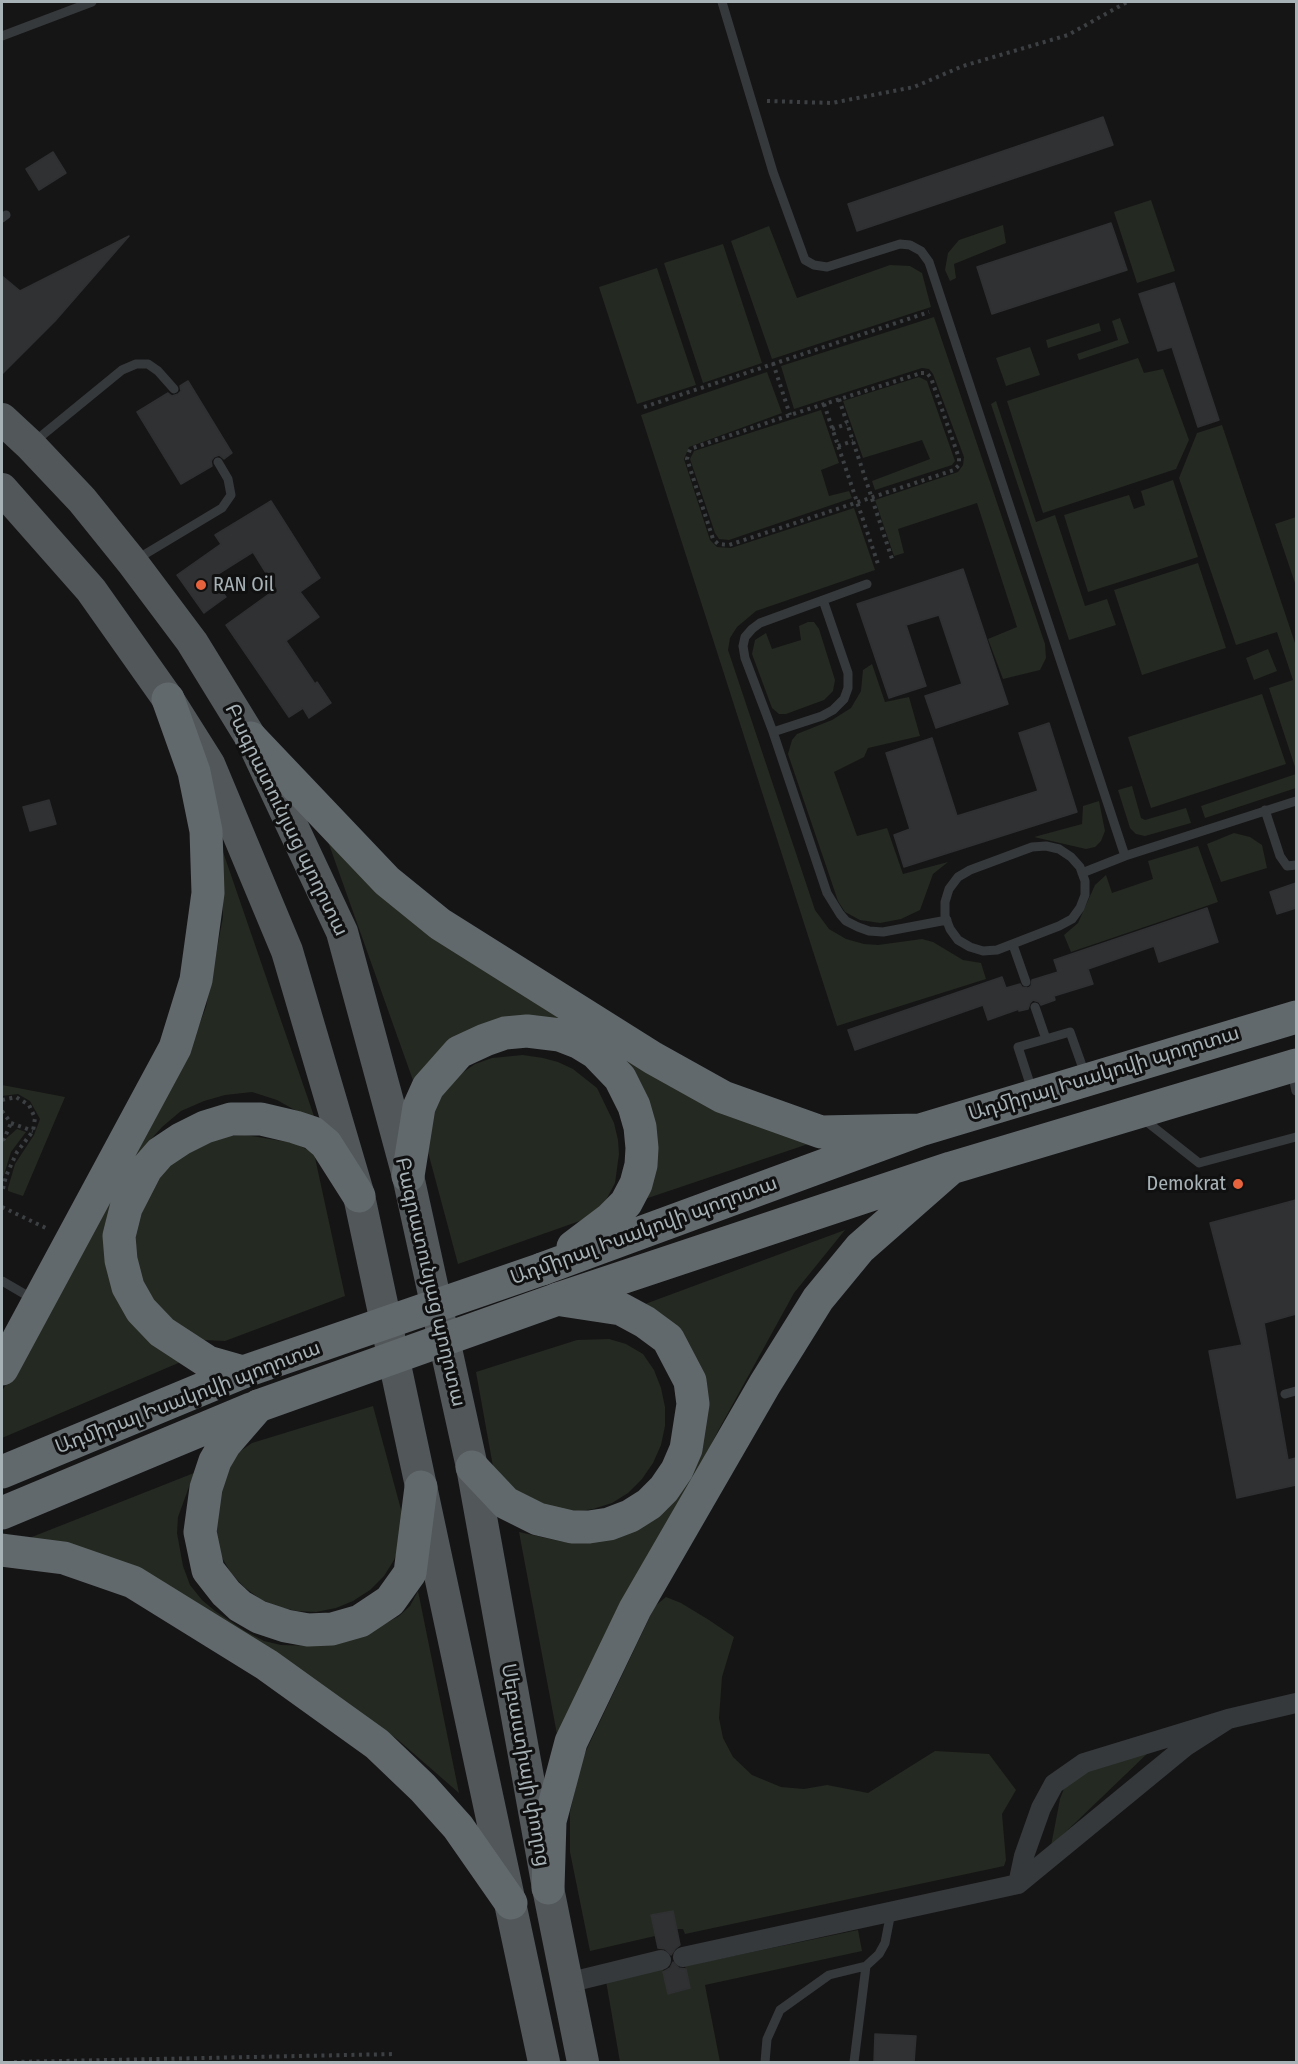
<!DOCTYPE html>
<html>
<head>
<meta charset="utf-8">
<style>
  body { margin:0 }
  #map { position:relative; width:1298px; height:2064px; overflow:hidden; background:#151516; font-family:"Fira Sans Condensed",sans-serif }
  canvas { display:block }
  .frame { position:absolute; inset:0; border:3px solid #a7b2b6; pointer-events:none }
</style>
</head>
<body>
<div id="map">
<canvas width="1298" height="2064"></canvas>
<div class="frame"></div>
</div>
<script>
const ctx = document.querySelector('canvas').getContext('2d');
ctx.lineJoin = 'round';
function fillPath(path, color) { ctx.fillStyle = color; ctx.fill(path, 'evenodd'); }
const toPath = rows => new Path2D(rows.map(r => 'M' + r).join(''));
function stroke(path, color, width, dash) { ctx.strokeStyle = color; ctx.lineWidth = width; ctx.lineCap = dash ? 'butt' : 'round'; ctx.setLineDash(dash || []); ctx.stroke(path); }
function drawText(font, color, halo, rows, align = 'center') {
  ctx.font = font + ' "Fira Sans Condensed","Noto Sans Armenian",sans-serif'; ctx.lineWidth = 6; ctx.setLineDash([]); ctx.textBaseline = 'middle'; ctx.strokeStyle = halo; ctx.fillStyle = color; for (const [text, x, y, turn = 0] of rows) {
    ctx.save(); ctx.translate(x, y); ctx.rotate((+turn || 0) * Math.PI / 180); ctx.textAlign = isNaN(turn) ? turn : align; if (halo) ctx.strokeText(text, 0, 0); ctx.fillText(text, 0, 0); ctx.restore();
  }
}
fillPath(toPath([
  [1151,200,1175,271,1137,283,1114,212],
  [1003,225,1006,243,954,264,956,278,950,281,945,270,948,253,959,240],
  [769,226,797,298,890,265,910,266,922,273,931,307,772,359,731,241],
  [723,244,762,363,703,383,664,263],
  [657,268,696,385,637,404,599,287],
  [934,317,1045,644,1046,658,1040,670,1003,679,988,639,1017,627,977,503,898,529,904,553,894,556,875,500,958,472,963,465,964,457,933,374,929,369,922,368,794,409,781,366],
  [1120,318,1129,343,1079,360,1077,354,1118,340,1112,321],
  [1099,323,1101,331,1048,348,1046,340],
  [1030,347,1040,375,1006,386,996,358],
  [1138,358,1144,373,1163,369,1189,440,1176,469,1043,513,1007,401],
  [767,372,782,413,689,447,684,459,710,540,717,547,731,548,854,508,875,570,756,611,737,627,730,638,728,650,815,910,829,929,846,939,864,944,878,945,922,939,933,942,963,960,981,963,986,979,837,1026,641,415],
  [919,377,927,381,955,461,952,465,875,490,872,481,930,459,922,440,863,458,843,401],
  [996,401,1036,522,1055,515,1085,606,1107,599,1116,625,1069,640,991,404],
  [821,410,839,463,821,470,829,496,849,491,852,498,729,540,719,539,715,533,690,459,694,451],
  [1222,425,1296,646,1296,770,1269,688,1293,680,1277,632,1236,645,1179,478,1197,433],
  [1173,480,1198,557,1088,592,1064,515,1129,495,1134,509,1145,505,1141,491],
  [1296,517,1296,582,1295,583,1275,524],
  [1198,563,1226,648,1142,675,1114,590],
  [808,622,814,622,819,629,835,680,833,691,824,700,786,714,779,714,772,708,752,654,755,640,766,633,772,649,801,640,799,626],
  [1268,649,1277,671,1254,680,1246,658],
  [872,664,885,702,909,697,920,736,868,748,864,757,834,772,857,836,887,828,903,874,948,862,933,874,920,910,901,919,880,923,860,920,845,912,838,901,788,754,792,740,797,734,832,720,851,708,861,691,863,670],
  [1262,694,1286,764,1151,808,1128,737],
  [1296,774,1296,788,1205,818,1201,806],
  [1132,786,1141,818,1145,820,1186,808,1191,823,1145,836,1136,834,1130,828,1118,790],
  [1099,801,1105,831,1101,841,1095,847,1086,849,1034,837,1082,824,1083,806],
  [320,819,376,885,826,1138,642,1200,651,1120,545,1021,415,1086],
  [1234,833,1250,837,1262,845,1267,868,1221,882,1207,844],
  [221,846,316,1122,277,1100,252,1092,225,1095,204,1101,181,1111,162,1127,145,1146,107,1232,183,1361,2,1438,2,1391,33,1338,195,1036,206,1007,223,917],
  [1198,846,1218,902,1071,952,1064,935,1078,923,1095,885,1106,875,1112,893,1153,879,1148,861],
  [523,1055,543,1058,558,1062,573,1069,597,1088,614,1123,618,1140,619,1154,615,1183,606,1200,591,1217,458,1264,424,1137,424,1114,449,1082,475,1064,492,1058],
  [2,1085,65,1097,23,1196,8,1191,8,1188,15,1164,34,1135,40,1119,30,1101,18,1094,2,1096],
  [17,1129,26,1132,11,1152,2,1181,2,1142],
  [246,1135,294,1143,314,1153,345,1296,225,1341,203,1340,184,1331,153,1301,143,1282,136,1262,134,1240,136,1219,154,1180,185,1150,225,1136],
  [845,1230,794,1293,718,1431,559,1745,519,1532,564,1542,593,1543,702,1438,637,1307],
  [609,1339,626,1344,643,1354,654,1370,661,1388,665,1407,665,1426,661,1445,653,1463,642,1479,628,1493,612,1503,593,1509,574,1512,535,1506,494,1472,476,1372,577,1340],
  [373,1406,403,1517,401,1542,394,1560,384,1576,370,1590,353,1601,336,1608,316,1612,297,1611,278,1607,260,1599,244,1587,231,1573,221,1556,214,1538,213,1499,236,1454,252,1443],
  [194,1473,178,1517,177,1533,183,1566,190,1585,202,1600,215,1611,245,1631,264,1641,281,1645,320,1646,388,1622,399,1616,410,1606,418,1591,459,1793,397,1739,337,1696,237,1631,4,1548],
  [666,1597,681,1603,709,1620,734,1637,722,1677,719,1718,723,1738,733,1757,752,1775,781,1787,804,1789,827,1785,868,1793,935,1751,989,1754,1016,1790,1002,1814,1006,1860,1004,1866,685,1934,683,1929,677,1929,672,1911,651,1915,655,1936,590,1951,570,1852,570,1812,582,1759,655,1606],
  [1150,1751,1051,1846,1060,1799,1065,1786,1089,1769],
  [858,1930,862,1951,705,1985,720,2062,620,2062,606,1981,663,1969,669,1994,690,1988,685,1966]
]), '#242921');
const building = toPath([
  [1103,117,1113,145,857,231,848,204,1103,117],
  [53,152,66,173,39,190,26,169,53,152],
  [1111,223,1127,270,992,314,977,267,1111,223],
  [129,236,55,321,2,374,2,276,20,291,129,236],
  [1174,283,1219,420,1198,427,1172,347,1158,351,1139,294,1174,283],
  [188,381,232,453,224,459,219,455,214,457,211,461,212,466,181,484,137,412,168,393,172,396,178,394,181,391,180,386,188,381],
  [271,501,320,578,300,592,319,617,286,641,315,684,317,682,331,703,309,718,303,708,289,717,226,625,276,589,253,552,218,574,219,576,213,580,226,597,204,613,177,575,221,544,215,535,271,501],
  [963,569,1008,704,936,728,925,696,962,684,939,615,906,625,926,686,889,698,857,604,963,569],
  [1049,723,1077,812,904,867,894,835,910,829,886,753,932,738,957,816,1038,791,1019,733,1049,723],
  [49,800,56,824,30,831,23,807,49,800],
  [1296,883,1296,908,1277,914,1270,892,1296,883],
  [1207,908,1218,942,1159,962,1154,946,1088,969,1093,984,1054,996,1055,1000,1041,1005,1039,1002,1033,1000,1030,1003,1028,1009,1019,1011,1019,1009,988,1020,983,1005,855,1050,848,1030,1002,977,1006,988,1020,984,1022,987,1028,988,1031,986,1032,980,1058,972,1054,960,1207,908],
  [1296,1200,1296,1314,1264,1323,1288,1460,1296,1458,1296,1485,1237,1498,1209,1351,1242,1345,1210,1223,1296,1200],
  [673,1911,680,1945,675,1949,671,1955,665,1949,658,1948,651,1915,673,1911],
  [673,1962,679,1968,686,1969,690,1988,668,1994,663,1972,670,1968,673,1962],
  [875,2034,916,2036,914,2062,874,2062,875,2034]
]);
fillPath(building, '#303132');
stroke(building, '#2f3032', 1.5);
stroke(toPath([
  [767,101,832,103,914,87,963,66,1068,35,1127,2],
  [773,363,790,415],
  [921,373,927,373,931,378,959,458,959,465,954,470,729,545,718,544,713,539,687,459,690,449,790,415,921,373],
  [839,399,893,562],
  [824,404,879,567],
  [644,407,929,312],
  [832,429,847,424],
  [838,446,853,441],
  [2,1100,16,1097,29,1105,35,1118,33,1131,17,1152,6,1176,2,1193],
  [2,1111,11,1123,33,1131],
  [2,1140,4,1139,11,1123],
  [2,1207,48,1229],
  [14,2062,395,2054]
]), '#3c4042', 4, [3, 4.5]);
stroke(toPath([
  [722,2,773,172,805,260,814,265,827,267,900,244,910,245,921,251,929,262,1125,856],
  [2,36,92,2],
  [2,218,6,215],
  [34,442,122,370,136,364,148,364,158,371,174,389],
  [137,559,222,508,231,495,228,479,218,462],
  [867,584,760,623,752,629,745,637,743,646,745,658,773,732,827,893,840,914,846,921,858,927,869,931,883,932,947,920],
  [773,732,822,716,833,710,844,699,848,688,848,673,823,600],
  [1265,810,1280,856,1287,866,1296,865],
  [1046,846,1059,849,1071,857,1080,867,1085,881,1085,895,1080,908,1072,919,1059,926,997,950,983,951,970,947,958,940,950,929,945,916,945,902,949,889,958,877,970,870,1032,847,1046,846],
  [1082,873,1125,856,1296,801],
  [1013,945,1026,982],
  [1035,1007,1046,1039],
  [1292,1072,1296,1091],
  [1032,1090,1018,1047,1046,1039,1070,1032,1085,1074],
  [1142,1118,1199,1163,1296,1137],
  [2,1281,33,1299],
  [1285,1394,1296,1391],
  [765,2062,767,2039,780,2010,829,1975,866,1966,879,1954,885,1943,891,1912],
  [854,2062,866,1966]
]), '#36393b', 9);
stroke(toPath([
  [1018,1884,1024,1856,1041,1808,1054,1784,1084,1763,1228,1719,1296,1703],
  [683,1957,1018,1884,1186,1746,1228,1719],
  [567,1983,661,1960]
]), '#36393b', 20);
stroke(toPath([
  [2,419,30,445,82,500,132,562,192,642,251,738,342,932,408,1176,472,1467,548,1888,583,2062],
  [2,489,91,590,168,699,209,764,287,951,359,1196,544,2062]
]), '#52575a', 32);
stroke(toPath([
  [251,738,387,881,440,924,653,1058,723,1097,821,1132,920,1130],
  [408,1176,419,1107,428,1087,459,1052,485,1040,505,1033,527,1031,560,1035,578,1042,596,1053,620,1078,634,1106,640,1127,642,1148,641,1165,636,1184,626,1203,610,1219,573,1247],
  [542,1269,920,1130,1296,1017],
  [558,1299,951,1168,1296,1065],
  [2,1369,175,1048,196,980,208,893,206,831,194,772,168,699],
  [243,1372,208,1362,162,1332,141,1310,128,1287,121,1260,119,1236,126,1208,146,1169,160,1153,181,1139,205,1127,231,1119,261,1119,295,1127,313,1133,326,1144,359,1196],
  [258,1406,225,1444,215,1461,206,1488,200,1532,208,1570,226,1593,240,1606,259,1617,286,1626,308,1630,332,1629,360,1621,390,1601,410,1573,421,1487],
  [472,1467,506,1503,538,1519,572,1527,589,1527,609,1524,630,1516,649,1504,664,1489,677,1470,686,1449,693,1404,690,1381,668,1339,645,1322,621,1309,562,1300],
  [2,1472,243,1372],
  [2,1513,251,1409],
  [2,1550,64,1558,133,1582,267,1665,377,1744,423,1788,458,1827,511,1903],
  [548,1888,550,1821,571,1742,635,1609,765,1384,818,1299,860,1248,951,1168]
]), '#62696c', 33);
stroke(toPath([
  [243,1372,542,1269],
  [258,1406,558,1299]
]), '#62696c', 33);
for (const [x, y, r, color] of [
  [201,585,6,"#e6633d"],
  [1238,1184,6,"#e6633d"]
]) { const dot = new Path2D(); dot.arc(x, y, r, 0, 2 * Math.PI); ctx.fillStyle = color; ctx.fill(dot); stroke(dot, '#101011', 2); }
drawText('20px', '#a7b2b6', '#101011', [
  ["RAN Oil",213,585],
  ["Demokrat",1226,1184,"right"]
], 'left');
drawText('20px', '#a7b2b6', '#101011', [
  ["Բագրատունյաց պողոտա",286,820,64],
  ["Ադմիրալ Իսակովի պողոտա",1104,1074,-17],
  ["Ադմիրալ Իսակովի պողոտա",644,1231,-20],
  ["Բագրատունյաց պողոտա",430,1282,77],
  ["Ադմիրալ Իսակովի պողոտա",188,1398,-21],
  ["Սեբաստիայի փողոց",525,1765,80]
]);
</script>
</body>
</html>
